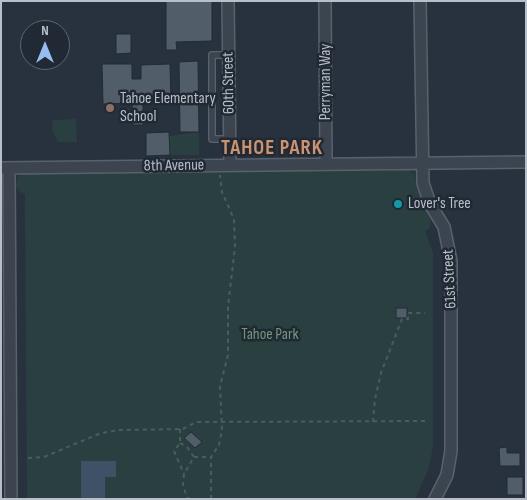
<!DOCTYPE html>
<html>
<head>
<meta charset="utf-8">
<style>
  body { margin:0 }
  #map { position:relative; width:527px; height:500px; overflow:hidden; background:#27323e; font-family:"Sofia Sans Condensed",sans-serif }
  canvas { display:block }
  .frame { position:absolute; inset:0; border:2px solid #b8bfc9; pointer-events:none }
  .north { position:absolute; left:20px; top:20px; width:50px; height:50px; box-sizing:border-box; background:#202934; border:1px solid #5d6570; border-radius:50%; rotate:0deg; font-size:14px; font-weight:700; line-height:20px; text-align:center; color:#b8bfc9 }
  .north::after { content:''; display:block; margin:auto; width:18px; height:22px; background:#95bdf1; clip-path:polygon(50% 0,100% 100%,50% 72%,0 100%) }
</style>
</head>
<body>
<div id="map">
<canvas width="527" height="500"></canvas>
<div class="frame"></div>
<div class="north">N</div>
</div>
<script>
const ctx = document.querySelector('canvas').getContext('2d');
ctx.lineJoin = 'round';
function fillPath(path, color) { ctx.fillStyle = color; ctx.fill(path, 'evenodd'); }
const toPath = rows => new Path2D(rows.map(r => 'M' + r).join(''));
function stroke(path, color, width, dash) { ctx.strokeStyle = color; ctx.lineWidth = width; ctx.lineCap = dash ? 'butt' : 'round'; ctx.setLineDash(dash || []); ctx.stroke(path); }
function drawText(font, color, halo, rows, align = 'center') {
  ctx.font = font + ' "Sofia Sans Condensed",sans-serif'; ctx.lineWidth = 5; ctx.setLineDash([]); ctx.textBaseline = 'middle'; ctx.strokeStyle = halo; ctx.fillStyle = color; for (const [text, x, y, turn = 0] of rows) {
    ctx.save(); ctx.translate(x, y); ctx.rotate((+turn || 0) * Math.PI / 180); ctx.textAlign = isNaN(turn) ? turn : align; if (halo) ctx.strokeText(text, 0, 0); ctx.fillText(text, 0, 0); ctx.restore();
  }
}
fillPath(toPath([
  [76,119,77,142,58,142,52,129,53,120],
  [199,132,199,155,170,155,169,136],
  [407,170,414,174,421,198,431,221,429,229,425,231,433,253,433,446,429,468,415,499,27,499,25,194,20,192,16,186,18,177,24,174]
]), '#2a4040');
fillPath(toPath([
  [81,461,116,461,116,477,105,477,105,499,81,499]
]), '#3e5166');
const building = toPath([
  [166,1,212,1,212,41,176,42,177,50,166,50,166,1],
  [116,34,131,34,131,53,116,54,116,34],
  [198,61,199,132,180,132,179,62,198,61],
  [102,64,132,64,132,79,141,79,141,65,170,64,171,102,143,103,143,125,133,125,132,103,103,104,102,64],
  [169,132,170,155,146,156,146,133,169,132],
  [396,308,407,308,407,318,396,318,396,308],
  [191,432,202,442,195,448,184,438,191,432],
  [507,447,507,453,520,453,520,466,500,466,499,448,507,447],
  [507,477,523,477,523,495,507,495,507,477]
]);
fillPath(building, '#515d69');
stroke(building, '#222b36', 1);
const lane = toPath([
  [229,55,212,55,212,139,230,139]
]);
const street = toPath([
  [228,1,230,164],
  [325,1,326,163],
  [420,1,423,183,430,204,444,227,451,261,451,451,447,475,435,499],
  [1,168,526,162],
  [9,168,11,499]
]);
stroke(lane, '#59626c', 8);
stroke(street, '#59626c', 14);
stroke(toPath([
  [373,422,375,399,381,373,402,319,408,319,408,313,425,313],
  [180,429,180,443,174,451,184,474],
  [180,443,187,447,194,457,184,474,183,485,187,498,192,499],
  [194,457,211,457],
  [28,458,44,457,101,433,119,430,183,429,196,422,425,421],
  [211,499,211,457,219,445,222,430,220,386,228,355,228,306,235,247,234,219,222,192,220,175]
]), '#495d5e', 2, [4, 4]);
stroke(lane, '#3b444f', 5.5);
stroke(street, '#3b444f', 11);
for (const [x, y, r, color] of [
  [110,108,5,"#8d6e63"],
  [398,204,5,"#0f9aa8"]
]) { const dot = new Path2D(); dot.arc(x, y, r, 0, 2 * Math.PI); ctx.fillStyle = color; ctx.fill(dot); stroke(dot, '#202934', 2); }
drawText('16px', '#b8bfc9', '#202934', [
  ["Perryman Way",326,82,-90],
  ["60th Street",229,83,-91],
  ["8th Avenue",174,166,-1],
  ["61st Street",450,279,-93]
]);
drawText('16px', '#b8bfc9', '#202934', [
  ["Tahoe Elementary",120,99],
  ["School",120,117],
  ["Lover's Tree",408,204]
], 'left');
drawText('16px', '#719878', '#202934', [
  ["Tahoe Park",270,335]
]);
ctx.letterSpacing = '1px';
drawText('bold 21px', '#ce936e', '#202934', [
  ["TAHOE PARK",272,149]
]);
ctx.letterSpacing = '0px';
</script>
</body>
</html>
